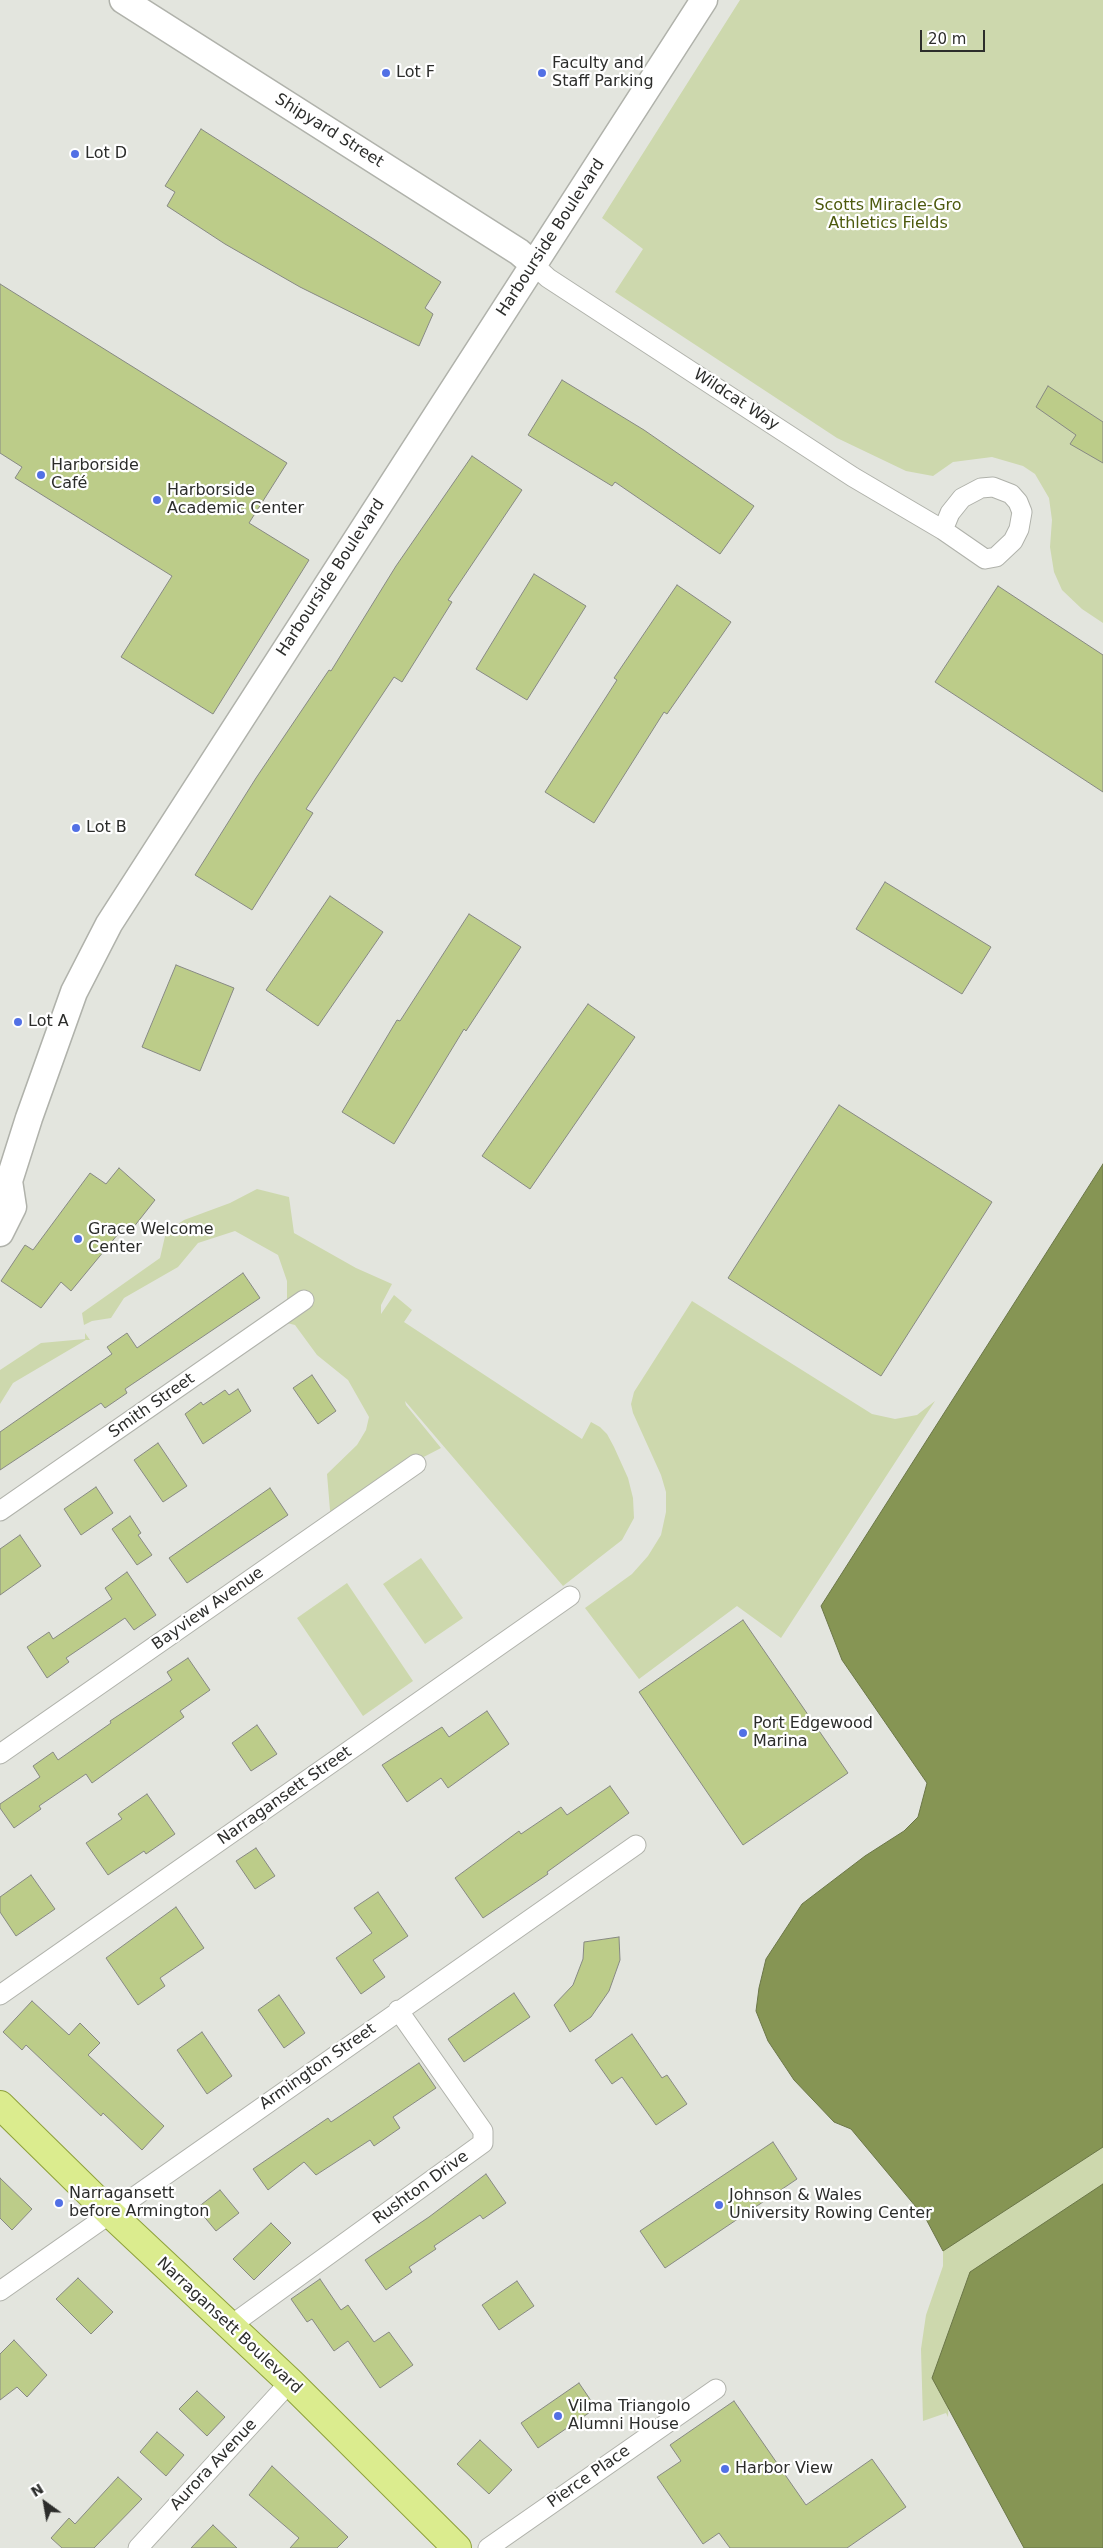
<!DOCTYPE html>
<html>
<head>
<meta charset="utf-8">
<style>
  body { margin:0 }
  #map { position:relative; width:1103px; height:2548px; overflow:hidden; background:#e3e5de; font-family:"DejaVu Sans",sans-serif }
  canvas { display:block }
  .north { position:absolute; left:20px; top:2478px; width:50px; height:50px; -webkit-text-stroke:4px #fff; paint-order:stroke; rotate:328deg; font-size:14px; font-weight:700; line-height:20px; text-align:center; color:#2c2d2b }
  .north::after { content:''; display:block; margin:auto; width:18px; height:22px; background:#2c2d2b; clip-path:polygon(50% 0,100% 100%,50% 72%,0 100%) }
  .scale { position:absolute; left:920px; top:30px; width:65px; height:22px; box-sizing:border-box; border:2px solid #2c2d2b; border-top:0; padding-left:6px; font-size:15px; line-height:18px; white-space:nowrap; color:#2c2d2b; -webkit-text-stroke:4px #fff; paint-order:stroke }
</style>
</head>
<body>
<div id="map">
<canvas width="1103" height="2548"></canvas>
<div class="north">N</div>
<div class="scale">20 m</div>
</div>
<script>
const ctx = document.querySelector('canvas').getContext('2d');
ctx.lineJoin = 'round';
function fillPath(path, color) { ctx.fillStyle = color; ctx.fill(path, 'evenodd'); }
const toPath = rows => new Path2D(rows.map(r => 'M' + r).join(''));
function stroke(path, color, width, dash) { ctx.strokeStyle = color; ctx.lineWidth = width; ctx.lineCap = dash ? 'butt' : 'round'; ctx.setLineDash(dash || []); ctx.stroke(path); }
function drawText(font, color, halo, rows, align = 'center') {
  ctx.font = font + ' "DejaVu Sans",sans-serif'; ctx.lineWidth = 4.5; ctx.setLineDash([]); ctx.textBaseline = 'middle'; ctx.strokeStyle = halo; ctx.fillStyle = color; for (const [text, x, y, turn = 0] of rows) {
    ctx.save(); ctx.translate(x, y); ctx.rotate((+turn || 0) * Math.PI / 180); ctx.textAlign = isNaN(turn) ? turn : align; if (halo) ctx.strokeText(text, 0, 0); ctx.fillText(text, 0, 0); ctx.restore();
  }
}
fillPath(toPath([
  [740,0,1103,0,1103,623,1082,609,1062,590,1054,572,1050,547,1052,520,1049,498,1035,474,1023,466,992,457,953,462,933,476,906,471,837,438,615,292,643,249,602,218],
  [257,1189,289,1197,294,1233,356,1268,392,1284,381,1305,381,1314,394,1295,412,1310,404,1322,582,1439,591,1422,600,1427,607,1434,614,1447,628,1478,633,1498,634,1518,622,1540,563,1586,405,1401,406,1405,441,1448,414,1462,331,1522,327,1474,357,1445,366,1430,369,1417,348,1380,317,1355,295,1325,287,1323,287,1281,278,1255,235,1231,198,1243,178,1267,124,1298,111,1318,92,1321,84,1325,82,1313,160,1258,166,1232,184,1220,230,1203],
  [692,1301,872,1414,895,1419,917,1415,935,1401,781,1638,737,1606,639,1679,585,1608,632,1574,648,1556,661,1535,666,1512,666,1492,661,1475,633,1413,631,1404,634,1392],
  [85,1333,90,1340,86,1340,13,1383,0,1404,0,1370,41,1343,85,1339],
  [421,1558,463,1618,425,1644,383,1584],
  [347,1583,413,1681,363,1716,297,1618],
  [1103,2146,1103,2200,952,2347,948,2417,946,2413,923,2421,921,2349,926,2315,943,2266,943,2246]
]), '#cdd8ad');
const water = toPath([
  [1103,1164,1103,2147,943,2251,926,2219,851,2129,834,2122,794,2080,768,2041,756,2011,759,1988,766,1959,802,1904,865,1856,904,1831,918,1817,927,1783,842,1660,821,1606,1103,1164],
  [1103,2184,1103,2548,1024,2548,932,2378,970,2272,1103,2184]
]);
fillPath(water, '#869554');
stroke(water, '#6b7648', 1);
const building = toPath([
  [201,129,441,282,425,308,433,314,419,346,300,287,225,244,167,206,175,192,165,186,201,129],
  [0,284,287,463,249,523,309,560,213,714,121,657,172,576,15,478,22,467,0,453,0,284],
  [562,380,644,430,754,506,720,554,615,482,612,486,528,435,562,380],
  [1048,386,1103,422,1103,463,1070,444,1076,435,1036,407,1048,386],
  [472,456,522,490,448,600,452,602,402,682,394,677,306,809,313,813,252,910,195,875,256,778,329,670,331,671,396,566,472,456],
  [534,574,586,606,527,700,476,669,534,574],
  [677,585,731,622,667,714,664,712,594,823,545,792,617,680,614,678,677,585],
  [998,586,1103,655,1103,792,935,682,998,586],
  [885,882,991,947,962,994,856,929,885,882],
  [330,896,383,932,318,1026,266,990,330,896],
  [469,914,521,947,466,1031,464,1029,394,1144,342,1112,397,1020,400,1021,469,914],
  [176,965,234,988,200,1071,142,1047,176,965],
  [588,1004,635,1037,530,1189,482,1156,588,1004],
  [839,1105,992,1202,881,1376,728,1278,839,1105],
  [119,1168,155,1200,129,1233,123,1228,71,1291,61,1282,41,1308,1,1281,25,1245,33,1250,90,1173,106,1184,119,1168],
  [243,1273,260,1298,125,1389,127,1393,105,1408,101,1403,0,1470,0,1432,112,1354,107,1347,127,1333,137,1348,243,1273],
  [312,1375,336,1411,318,1424,293,1388,312,1375],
  [238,1389,251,1411,203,1444,185,1414,201,1402,203,1405,225,1390,229,1395,238,1389],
  [158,1443,187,1486,163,1502,134,1460,158,1443],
  [96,1487,113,1513,81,1535,64,1509,96,1487],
  [270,1488,288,1515,187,1583,169,1558,270,1488],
  [130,1516,141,1533,138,1535,152,1555,137,1565,112,1529,130,1516],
  [20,1535,41,1566,0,1595,0,1549,20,1535],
  [127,1572,156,1615,134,1630,125,1618,66,1658,69,1662,47,1678,27,1647,49,1632,53,1639,112,1599,105,1588,127,1572],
  [743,1620,848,1773,743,1845,639,1692,743,1620],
  [188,1658,210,1690,180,1711,184,1717,92,1783,86,1774,39,1806,41,1809,14,1828,0,1808,0,1804,40,1777,33,1766,53,1752,58,1760,111,1723,110,1721,172,1680,167,1672,188,1658],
  [487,1711,509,1744,448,1788,441,1778,407,1802,382,1765,442,1727,449,1737,487,1711],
  [257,1725,277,1754,251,1771,232,1743,257,1725],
  [610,1786,629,1813,547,1872,548,1874,483,1918,455,1878,519,1831,521,1834,561,1807,567,1815,610,1786],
  [147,1794,175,1834,146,1854,144,1851,108,1875,86,1843,122,1819,118,1814,147,1794],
  [256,1848,275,1876,255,1889,236,1861,256,1848],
  [31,1875,55,1909,16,1936,0,1912,0,1897,31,1875],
  [378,1892,408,1936,373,1960,385,1977,361,1994,336,1958,372,1933,354,1908,378,1892],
  [176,1907,204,1948,160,1978,165,1986,138,2005,106,1958,176,1907],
  [619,1937,620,1960,609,1991,591,2017,570,2032,554,2005,573,1985,583,1959,584,1942,619,1937],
  [514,1993,530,2017,464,2062,448,2039,514,1993],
  [279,1995,305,2033,284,2048,258,2010,279,1995],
  [32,2001,69,2035,80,2023,100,2043,88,2055,164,2126,142,2150,103,2113,101,2116,26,2045,22,2050,3,2032,32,2001],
  [202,2032,232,2076,207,2094,177,2050,202,2032],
  [632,2034,662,2078,667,2075,687,2104,656,2125,622,2077,612,2084,595,2060,632,2034],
  [419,2063,436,2088,393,2117,400,2128,374,2146,370,2140,316,2175,304,2162,268,2190,253,2169,328,2118,331,2122,419,2063],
  [773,2142,797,2179,665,2268,640,2231,773,2142],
  [486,2174,506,2203,483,2219,480,2215,434,2246,436,2249,409,2267,412,2272,386,2290,365,2260,429,2217,486,2174],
  [0,2178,32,2209,12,2230,0,2218,0,2178],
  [220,2190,239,2213,216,2231,197,2208,220,2190],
  [271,2223,291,2243,254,2280,233,2259,271,2223],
  [78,2278,113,2312,91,2334,56,2299,78,2278],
  [320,2279,341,2310,348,2305,374,2342,389,2332,413,2365,380,2388,348,2341,334,2351,312,2319,307,2322,291,2299,320,2279],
  [517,2281,534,2306,499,2330,482,2305,517,2281],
  [14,2340,47,2375,27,2397,17,2387,0,2400,0,2354,14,2340],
  [579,2383,596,2408,538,2448,521,2423,579,2383],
  [197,2391,225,2417,207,2436,179,2409,197,2391],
  [734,2401,806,2505,872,2459,906,2507,847,2548,730,2548,719,2533,703,2544,657,2477,681,2461,670,2445,734,2401],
  [157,2432,184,2455,166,2476,140,2452,157,2432],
  [480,2440,512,2470,489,2494,457,2464,480,2440],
  [272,2466,348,2537,337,2548,290,2548,299,2538,249,2495,272,2466],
  [118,2477,142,2499,94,2548,62,2548,51,2538,69,2518,75,2524,118,2477],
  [213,2525,237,2548,191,2548,213,2525]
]);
fillPath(building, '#bccc89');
stroke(building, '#878983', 1);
const street = toPath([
  [534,265,548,278,853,477,943,530,985,559,996,557,1013,541,1019,529,1022,512,1018,502,1011,494,993,487,981,488,962,498,950,513,943,530],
  [0,1511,304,1300],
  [0,1754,416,1464],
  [0,1995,570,1596],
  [0,2291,636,1845],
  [230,2326,483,2143,483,2131,398,2010],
  [138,2548,290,2382],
  [488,2548,716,2389]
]);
const secondary = toPath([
  [123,0,519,252,534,265],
  [0,1233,13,1207,9,1181,29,1118,74,992,109,924,704,0]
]);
const primary = toPath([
  [0,2105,111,2214,290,2382,457,2548]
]);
stroke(street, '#b0b2ab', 21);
stroke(secondary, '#b0b2ab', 29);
stroke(primary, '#8ea13b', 30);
stroke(street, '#fff', 19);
stroke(secondary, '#fff', 26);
stroke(primary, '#dbec8e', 28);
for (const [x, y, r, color] of [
  [386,73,5,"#5270e5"],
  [542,73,5,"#5270e5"],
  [75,154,5,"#5270e5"],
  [41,475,5,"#5270e5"],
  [157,500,5,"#5270e5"],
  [76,828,5,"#5270e5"],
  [18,1022,5,"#5270e5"],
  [78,1239,5,"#5270e5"],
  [743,1733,5,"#5270e5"],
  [59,2203,5,"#5270e5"],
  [719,2205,5,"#5270e5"],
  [558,2416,5,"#5270e5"],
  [725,2469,5,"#5270e5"]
]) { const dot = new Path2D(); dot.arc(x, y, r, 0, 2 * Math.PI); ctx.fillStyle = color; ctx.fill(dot); stroke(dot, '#fff', 2); }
drawText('16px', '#2c2d2b', '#fff', [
  ["Faculty and",552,64],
  ["Staff Parking",552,82],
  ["Lot F",396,73],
  ["Lot D",85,154],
  ["Harborside",51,466],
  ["Café",51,484],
  ["Harborside",167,491],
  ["Academic Center",167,509],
  ["Lot B",86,828],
  ["Lot A",28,1022],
  ["Grace Welcome",88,1230],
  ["Center",88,1248],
  ["Port Edgewood",753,1724],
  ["Marina",753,1742],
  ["Narragansett",69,2194],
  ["before Armington",69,2212],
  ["Johnson & Wales",729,2196],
  ["University Rowing Center",729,2214],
  ["Vilma Triangolo",568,2407],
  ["Alumni House",568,2425],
  ["Harbor View",735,2469]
], 'left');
drawText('16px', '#2c2d2b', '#fff', [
  ["Shipyard Street",329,131,32],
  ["Harbourside Boulevard",551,238,-57],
  ["Wildcat Way",736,400,33],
  ["Harbourside Boulevard",331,578,-57],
  ["Smith Street",152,1406,-35],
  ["Bayview Avenue",208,1609,-35],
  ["Narragansett Street",285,1796,-35],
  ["Armington Street",318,2067,-35],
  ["Rushton Drive",421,2188,-36],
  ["Narragansett Boulevard",229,2326,43],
  ["Aurora Avenue",214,2465,-47],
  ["Pierce Place",589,2477,-35]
]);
drawText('16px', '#4d5a0e', '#fff', [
  ["Scotts Miracle-Gro",888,206],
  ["Athletics Fields",888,224]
]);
</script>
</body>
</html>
